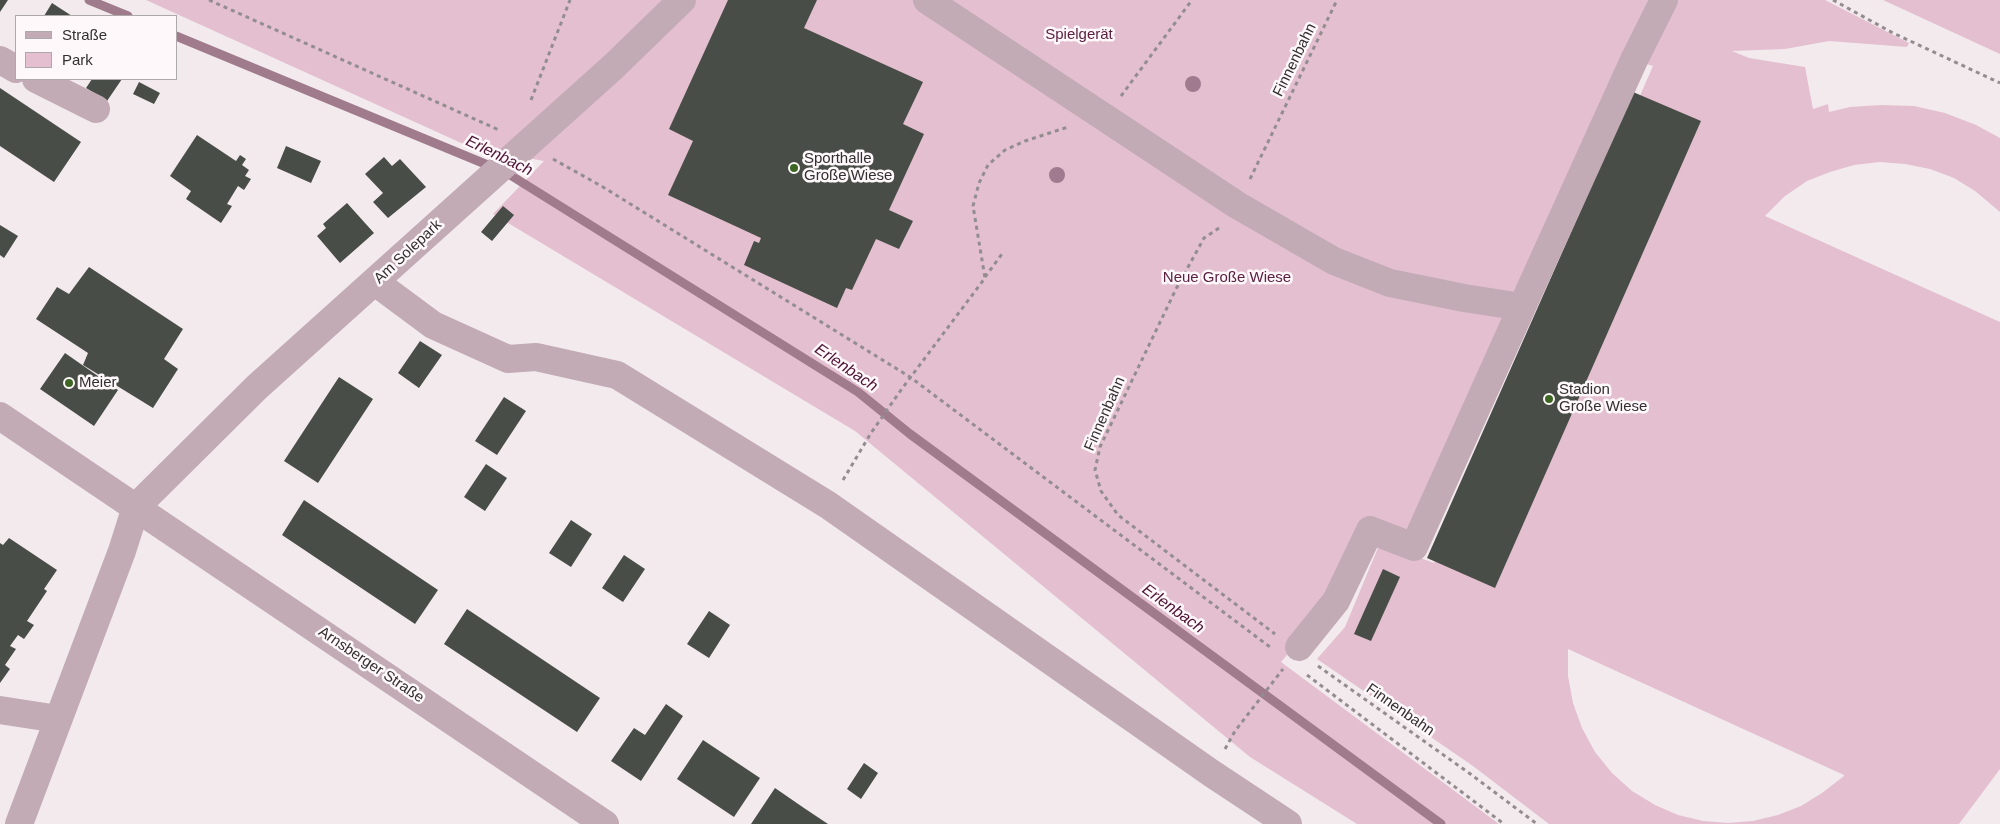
<!DOCTYPE html>
<html>
<head>
<meta charset="utf-8">
<style>
  body { margin:0 }
  #map { position:relative; width:2000px; height:824px; overflow:hidden; background:#f3eaee; font-family:Arial,sans-serif }
  canvas { display:block }
  .legend { position:absolute; left:15px; top:15px; width:162px; height:65px; box-sizing:border-box; background:#fef8fb; border:1px solid #ada8aa; margin:0; padding:6px 9px; list-style:none; font-size:15px; color:#332f31 }
  .legend li { display:flex; align-items:center; gap:10px; height:25px }
  .legend b { width:25px; border:1px solid #ada8aa }
</style>
</head>
<body>
<div id="map">
<canvas width="2000" height="824"></canvas>
<ul class="legend">
<li><b style="height:6px;background:#c2abb5"></b>Straße</li>
<li><b style="height:14px;background:#e3bfcf"></b>Park</li>
</ul>
</div>
<script>
const ctx = document.querySelector('canvas').getContext('2d');
ctx.lineJoin = 'round';
function fillPath(path, color) { ctx.fillStyle = color; ctx.fill(path, 'evenodd'); }
const toPath = rows => new Path2D(rows.map(r => 'M' + r).join(''));
function stroke(path, color, width, dash) { ctx.strokeStyle = color; ctx.lineWidth = width; ctx.lineCap = dash ? 'butt' : 'round'; ctx.setLineDash(dash || []); ctx.stroke(path); }
function drawText(font, color, halo, rows, align = 'center') {
  ctx.font = font + ' Arial,sans-serif'; ctx.lineWidth = 5; ctx.setLineDash([]); ctx.textBaseline = 'middle'; ctx.strokeStyle = halo; ctx.fillStyle = color; for (const [text, x, y, turn = 0] of rows) {
    ctx.save(); ctx.translate(x, y); ctx.rotate((+turn || 0) * Math.PI / 180); ctx.textAlign = isNaN(turn) ? turn : align; if (halo) ctx.strokeText(text, 0, 0); ctx.fillText(text, 0, 0); ctx.restore();
  }
}
fillPath(toPath([
  [146,0,1825,0,1909,43,1907,47,1829,41,1785,49,1732,51,1749,58,1805,67,1813,109,1828,104,1829,112,1850,107,1881,105,1914,106,1945,113,1976,125,2000,138,2000,212,1975,191,1954,178,1930,169,1905,164,1880,162,1854,165,1830,172,1807,181,1785,196,1765,216,2000,322,2000,769,1959,824,1549,824,1473,766,1317,659,1345,627,1380,543,1434,563,1653,66,1631,59,1412,542,1368,525,1333,601,1281,662,1499,824,1357,824,1250,757,855,431,493,214,544,161,470,147],
  [1568,649,1844,775,1844,776,1822,793,1801,806,1778,815,1753,821,1728,823,1703,821,1678,815,1655,805,1632,791,1612,773,1595,752,1582,728,1573,703,1568,676],
  [1883,0,2000,0,2000,54]
]), '#e3bfcf');
stroke(toPath([
  [89,0,128,16],
  [176,36,507,173,858,392,910,434,1441,824]
]), '#9f7b8b', 9);
fillPath(toPath([
  [0,0,8,0,0,12],
  [728,0,817,0,804,28,923,82,903,124,924,134,889,210,913,221,899,249,876,239,852,290,846,288,837,308,744,265,754,241,759,243,761,238,668,195,693,141,669,129],
  [52,3,72,16,44,16],
  [92,79,122,79,107,101,86,88],
  [139,82,160,93,154,104,133,94],
  [0,88,81,142,54,182,0,146],
  [1633,92,1701,121,1495,588,1427,558],
  [197,135,236,161,240,155,246,159,242,165,249,170,245,176,251,179,244,190,238,186,227,204,232,206,221,223,186,199,191,191,170,176],
  [286,146,321,161,311,183,277,168],
  [384,157,392,166,400,159,426,187,388,218,373,202,383,193,365,174],
  [347,203,374,233,340,263,317,236,326,228,323,224],
  [503,206,514,215,492,241,481,232],
  [0,225,18,236,4,258,0,255],
  [89,267,183,329,164,359,178,369,153,408,83,365,88,353,36,319,57,287,69,294],
  [420,341,442,355,419,388,398,373],
  [65,353,118,390,94,426,40,389],
  [339,377,373,399,318,483,284,461],
  [504,397,526,411,497,455,475,441],
  [486,464,507,478,485,511,464,497],
  [304,500,438,590,415,624,282,535],
  [571,520,592,534,571,567,549,553],
  [9,538,57,570,44,589,47,591,27,621,34,625,24,639,18,635,10,646,16,649,5,665,10,669,0,683,0,543,3,545],
  [624,555,645,569,623,602,602,588],
  [1383,569,1400,577,1371,641,1354,634],
  [467,609,600,698,577,732,444,644],
  [709,611,730,625,709,658,687,644],
  [666,704,683,716,641,781,611,761,634,728,645,735],
  [703,740,760,778,734,817,677,779],
  [864,763,878,773,861,799,847,789],
  [775,788,804,808,828,824,751,824]
]), '#494d47');
stroke(toPath([
  [209,0,499,130],
  [1833,0,1893,33,2000,83],
  [1121,96,1192,0],
  [531,100,570,0],
  [553,159,603,187,910,377,1270,647],
  [1250,179,1337,0],
  [1219,228,1204,238,1176,289,1100,447,1095,470,1101,491,1118,515,1275,634],
  [985,277,1002,254],
  [843,480,871,433,901,390,985,278,973,206,979,183,988,165,1005,150,1025,141,1068,127],
  [1318,666,1469,773,1537,824],
  [1307,675,1504,824],
  [1225,749,1235,731,1283,669]
]), '#938d90', 3, [4, 4]);
stroke(toPath([
  [927,0,1237,205,1334,261,1390,283,1464,298,1522,307,1634,60,1664,0],
  [0,60,16,69],
  [36,79,96,109],
  [375,282,433,325,508,359,536,357,617,375,828,505,1211,773,1288,824],
  [0,416,605,824],
  [1299,647,1336,601,1370,530,1414,547,1522,307],
  [0,710,58,719],
  [19,824,122,551,136,507,257,387,614,66,682,0]
]), '#c2abb5', 28);
ctx.fillStyle = '#a07b8f';
for (const [x, y] of [
  [1193,84],
  [1057,175]
]) { ctx.beginPath(); ctx.arc(x, y, 8, 0, 2 * Math.PI); ctx.fill(); }
for (const [x, y, r, color] of [
  [794,168,5,"#3d6622"],
  [69,383,5,"#3d6622"],
  [1549,399,5,"#3d6622"]
]) { const dot = new Path2D(); dot.arc(x, y, r, 0, 2 * Math.PI); ctx.fillStyle = color; ctx.fill(dot); stroke(dot, '#fef8fb', 2); }
drawText('15px', '#5d2141', '#fef8fb', [
  ["Spielgerät",1079,35],
  ["Neue Große Wiese",1227,278]
]);
drawText('15px', '#332f31', '#fef8fb', [
  ["Finnenbahn",1295,60,-64],
  ["Am Solepark",408,252,-43],
  ["Finnenbahn",1105,414,-66],
  ["Arnsberger Straße",371,665,34],
  ["Finnenbahn",1400,710,35]
]);
drawText('15px', '#332f31', '#fef8fb', [
  ["Sporthalle",804,159],
  ["Große Wiese",804,176],
  ["Meier",79,383],
  ["Stadion",1559,390],
  ["Große Wiese",1559,407]
], 'left');
drawText('italic 16px', '#4e1334', '#fef8fb', [
  ["Erlenbach",499,156,26],
  ["Erlenbach",846,368,34],
  ["Erlenbach",1173,609,36]
]);
</script>
</body>
</html>
